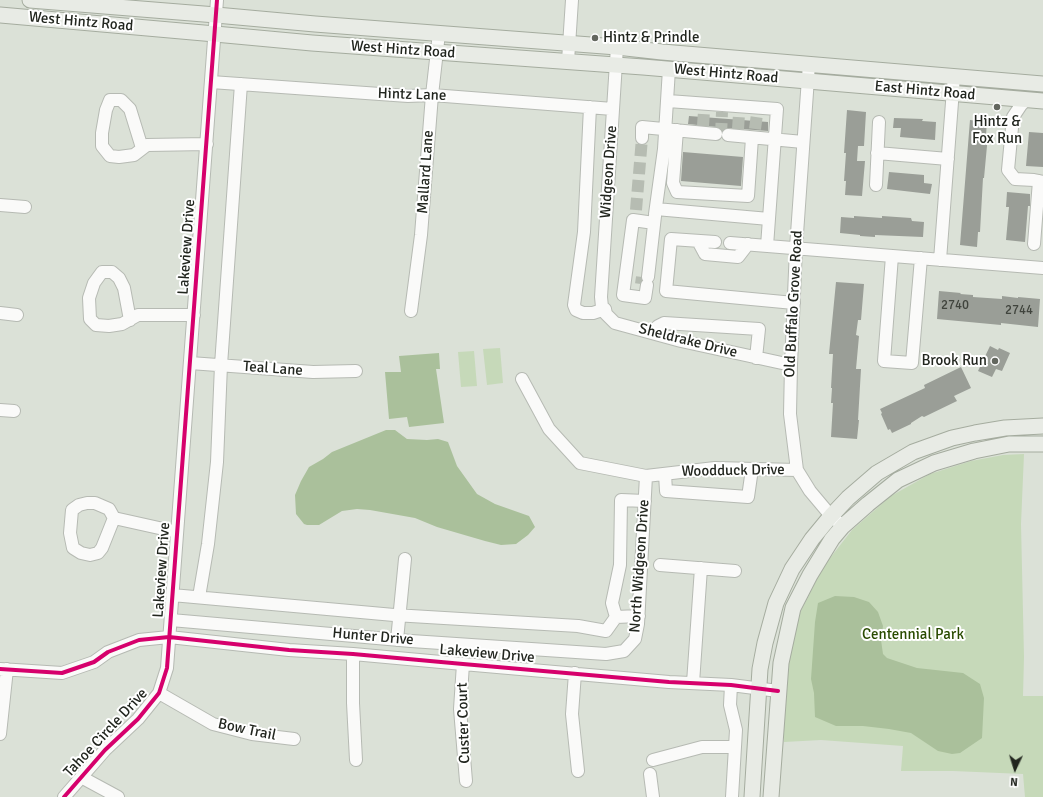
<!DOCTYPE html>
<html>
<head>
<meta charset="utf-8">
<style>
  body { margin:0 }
  #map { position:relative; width:1043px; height:797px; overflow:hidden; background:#dbe1d7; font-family:Signika,sans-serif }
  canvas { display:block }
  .north { position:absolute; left:995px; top:749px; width:40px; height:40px; -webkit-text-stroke:3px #fff; paint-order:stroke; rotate:184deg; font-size:11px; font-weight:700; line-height:16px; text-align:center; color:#22261f }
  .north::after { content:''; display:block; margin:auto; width:14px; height:18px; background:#22261f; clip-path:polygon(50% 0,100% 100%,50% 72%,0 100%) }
</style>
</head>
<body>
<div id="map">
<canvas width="1043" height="797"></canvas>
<div class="north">N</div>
</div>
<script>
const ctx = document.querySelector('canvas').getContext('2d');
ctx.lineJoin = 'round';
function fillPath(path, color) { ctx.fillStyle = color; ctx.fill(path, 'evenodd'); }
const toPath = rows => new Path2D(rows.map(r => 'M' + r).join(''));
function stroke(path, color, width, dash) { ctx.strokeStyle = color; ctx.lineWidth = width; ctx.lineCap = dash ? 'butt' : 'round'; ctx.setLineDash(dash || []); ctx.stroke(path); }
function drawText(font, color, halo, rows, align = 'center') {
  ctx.font = font + ' Signika,sans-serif'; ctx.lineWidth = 4; ctx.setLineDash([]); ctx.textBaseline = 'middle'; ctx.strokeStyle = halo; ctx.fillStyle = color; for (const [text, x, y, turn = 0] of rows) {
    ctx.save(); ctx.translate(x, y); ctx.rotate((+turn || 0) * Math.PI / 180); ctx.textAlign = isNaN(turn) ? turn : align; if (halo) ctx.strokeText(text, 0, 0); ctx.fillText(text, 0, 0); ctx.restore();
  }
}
fillPath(toPath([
  [500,348,503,383,487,385,483,349],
  [474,351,477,386,461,387,458,352],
  [1024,454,1021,524,1024,657,1023,696,1043,696,1043,797,1025,797,1023,774,953,771,901,771,903,746,821,740,784,742,784,722,788,665,798,617,823,567,852,530,891,496,930,474,971,461,1003,455]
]), '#c6d9b9');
fillPath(toPath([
  [439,353,440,369,436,369,444,423,409,427,407,417,389,419,385,372,401,372,399,356],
  [386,430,395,430,407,439,427,440,438,439,448,442,457,466,477,494,495,504,529,516,535,527,528,535,516,544,501,545,485,541,437,527,415,518,370,510,357,509,342,511,319,525,307,525,304,524,296,514,295,495,301,481,309,467,323,459,332,452],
  [835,596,854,597,869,602,878,612,883,626,881,640,883,654,887,658,917,668,963,673,980,684,984,698,982,738,960,753,952,754,938,751,911,733,889,729,863,726,836,726,815,717,814,693,811,679,815,622,818,603]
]), '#aac09b');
fillPath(toPath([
  [847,110,866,112,864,146,858,146,857,161,865,161,862,196,845,195,846,181,844,181,846,153,844,153],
  [689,116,768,122,768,131,729,128,725,128,722,130,720,128,717,127,688,124],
  [894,118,923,119,922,121,936,122,935,140,900,137,901,128,893,128],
  [970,120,987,122,986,135,988,135,984,178,983,178,980,232,978,232,977,247,960,245],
  [1029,132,1043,133,1043,167,1026,166],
  [683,152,743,157,741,186,681,181],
  [889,172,924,175,924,183,932,184,930,194,887,189],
  [1007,192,1030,194,1030,206,1028,206,1025,242,1006,240,1009,207,1006,207],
  [854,216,882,218,882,216,911,218,912,221,924,222,923,237,875,235,875,237,860,236,860,235,840,233,841,217,854,218],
  [836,282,864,284,861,320,858,320,856,335,859,336,856,369,861,369,858,420,859,420,857,439,831,437,833,403,831,403,832,388,831,388,833,354,829,354],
  [939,291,961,293,960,294,973,295,973,297,1002,299,1002,296,1018,298,1018,297,1040,299,1038,327,1001,323,1001,325,937,319],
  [990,346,998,350,999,348,1010,353,1002,371,996,369,992,377,978,371],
  [961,367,971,388,954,396,957,401,924,417,922,416,911,423,911,424,892,433,890,429,888,430,881,414,882,413,880,409,925,388,924,385]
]), '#9a9e97');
stroke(toPath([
  [703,126,704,111],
  [738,129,739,114],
  [755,129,757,114],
  [721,135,722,112],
  [636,210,642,138],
  [641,284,642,277]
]), '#b6bcb2', 12, [12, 6]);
const minor = toPath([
  [617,47,601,297,602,307,605,309,606,314,615,323,681,341,791,365],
  [568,61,572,0],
  [809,64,796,248,791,365,790,414,797,470,810,491,831,516,843,526],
  [211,82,408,96,432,95,613,109],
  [1027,99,1021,105,1013,117,1008,170,1015,179,1034,180,1043,182],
  [668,101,777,109,767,246],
  [590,107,584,232,574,305,576,310,583,313,593,313,605,309],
  [677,130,673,183,677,192,748,196,752,138],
  [728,135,803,142],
  [642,138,642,127,716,134],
  [142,148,130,109,121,100,110,100,106,110,102,133,102,146,110,156,119,157,134,155,147,145,207,144],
  [877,153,948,159],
  [876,185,879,122],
  [0,205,25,207],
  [656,209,769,219],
  [655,214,664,149,669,69],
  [698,241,705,254,738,257,748,244],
  [715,242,671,239,666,291,794,303],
  [730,243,1043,268],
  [1034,244,1039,181],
  [892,256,884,361,912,363,921,258],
  [940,260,954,76],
  [648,277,655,216],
  [647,285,645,298,623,295,633,220,654,223],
  [411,311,421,235,432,95,439,33],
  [0,313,17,315],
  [130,320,124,288,119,278,112,272,102,272,94,283,89,298,90,319,96,325,109,326,122,324,138,315,194,315],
  [652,333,658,326,664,323,759,329,756,358],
  [190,363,313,372,356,371],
  [522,379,549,429,580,463,646,476,715,468,797,470],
  [0,410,14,411],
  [665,474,666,491,748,497,752,469],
  [87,503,95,503,109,509,114,518,102,548,98,553,90,555,81,553,73,548,70,533,72,510,79,505,87,503],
  [114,518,177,532],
  [660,565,735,571],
  [172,595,394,615,578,626,606,631,616,617,612,603,620,565,621,500,645,501],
  [199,597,208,544,217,462,221,365,241,84],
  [616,617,639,616],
  [171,620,411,641,606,654,624,651,635,639,638,624,646,476],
  [397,640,405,559],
  [353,654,353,703,356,760],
  [463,664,460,709,466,781],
  [0,669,62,673,94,662,108,652,139,640,169,637,289,650,353,654,463,664,669,682,731,685,778,691],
  [575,673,572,714,578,771],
  [693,683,701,568],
  [731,685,730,705,736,730,732,797],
  [159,693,213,724,252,734,294,739],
  [0,734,7,669],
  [653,760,702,747,735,747],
  [650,774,653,797],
  [81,777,118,797],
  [64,797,105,750,138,719,159,693,167,668,217,0]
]);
const major = toPath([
  [30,0,216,15,315,24,617,47,662,52,1043,84],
  [0,15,215,34,312,43,643,67,1043,101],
  [752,797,760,669,765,643,776,603,792,569,812,539,831,516,848,498,877,473,913,452,952,438,975,433,1005,428,1043,426],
  [771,797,781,663,793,608,810,575,832,539,843,526,868,504,898,480,934,463,974,451,1009,444,1043,444]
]);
stroke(minor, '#b6bab3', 14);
stroke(major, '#a5ac9f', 17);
stroke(minor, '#fafaf9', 12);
stroke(major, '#e8ebe5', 15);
stroke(toPath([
  [0,669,62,673,94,662,108,652,139,640,169,637,289,650,353,654,463,664,669,682,731,685,778,691],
  [64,797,105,750,138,719,159,693,167,668,217,0]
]), '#d6006c', 4);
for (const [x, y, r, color] of [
  [595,38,4,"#63675f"],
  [997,107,4,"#63675f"],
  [995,361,4,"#63675f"]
]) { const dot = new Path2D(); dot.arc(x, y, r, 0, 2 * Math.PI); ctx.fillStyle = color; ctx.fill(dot); stroke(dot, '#fff', 1.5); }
drawText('13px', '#40443d', null, [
  ["2740",955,306],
  ["2744",1019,311]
]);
drawText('15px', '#22261f', '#fff', [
  ["West Hintz Road",81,22,5],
  ["West Hintz Road",403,50,4],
  ["West Hintz Road",726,74,5],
  ["East Hintz Road",925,91,5],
  ["Hintz Lane",412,95,2],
  ["Mallard Lane",426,172,-86],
  ["Widgeon Drive",609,172,-86],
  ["Lakeview Drive",187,247,-86],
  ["Old Buffalo Grove Road",794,304,-87],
  ["Sheldrake Drive",688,341,14],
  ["Teal Lane",273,369,4],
  ["Woodduck Drive",733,471,-1],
  ["North Widgeon Drive",640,566,-86],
  ["Lakeview Drive",162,570,-86],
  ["Hunter Drive",373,637,5],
  ["Lakeview Drive",487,654,5],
  ["Custer Court",464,723,-92],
  ["Bow Trail",247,730,12],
  ["Tahoe Circle Drive",106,733,-47]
]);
drawText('15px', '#22261f', '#fff', [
  ["Hintz & Prindle",603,38],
  ["Hintz &",997,122,"center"],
  ["Fox Run",997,139,"center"],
  ["Brook Run",987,361,"right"]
], 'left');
drawText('15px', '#294b00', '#fff', [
  ["Centennial Park",913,635]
]);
</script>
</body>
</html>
